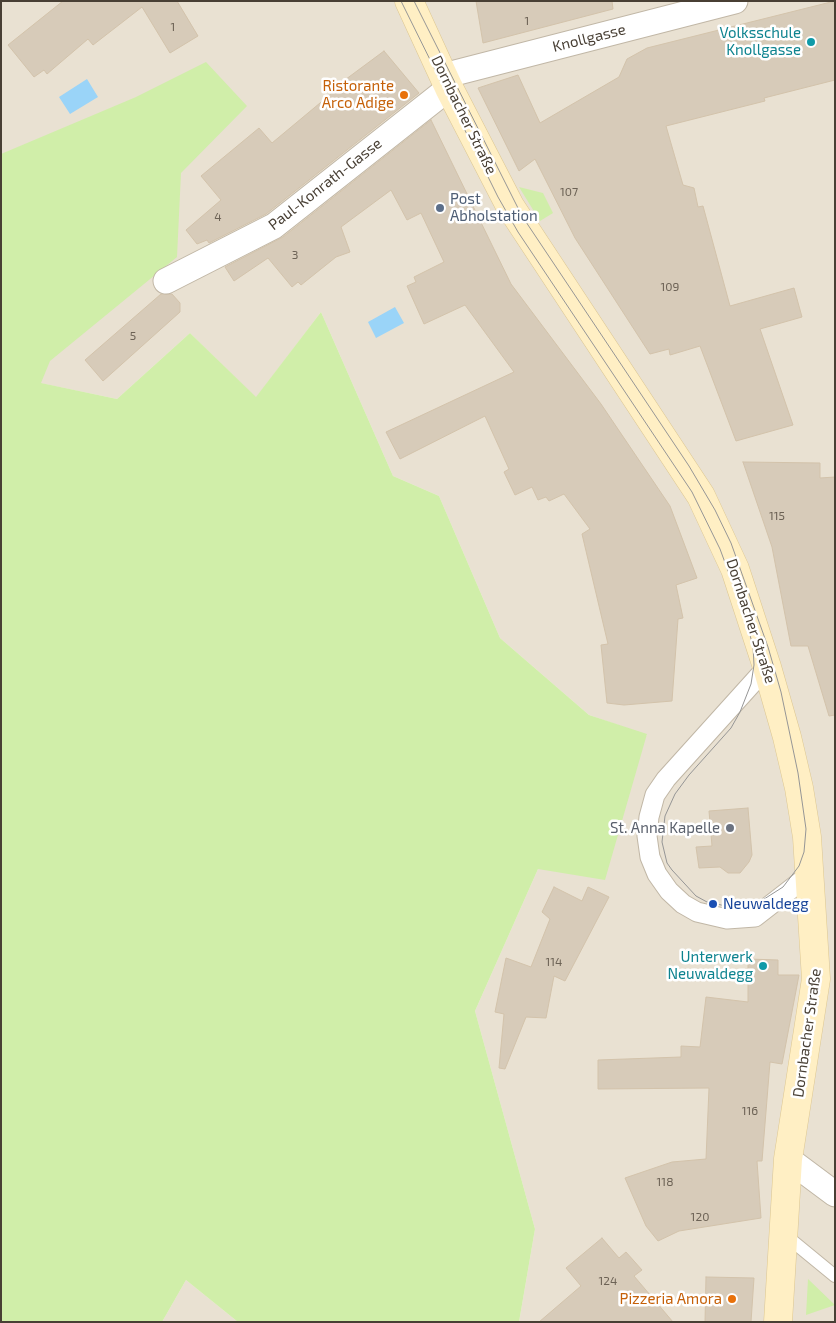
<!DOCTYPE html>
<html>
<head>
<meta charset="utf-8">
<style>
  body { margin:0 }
  #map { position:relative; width:836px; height:1323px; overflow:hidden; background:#f4efe5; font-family:"Exo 2",sans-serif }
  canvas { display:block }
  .frame { position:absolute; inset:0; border:2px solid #483f34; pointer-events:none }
</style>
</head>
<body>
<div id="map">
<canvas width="836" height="1323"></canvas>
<div class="frame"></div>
</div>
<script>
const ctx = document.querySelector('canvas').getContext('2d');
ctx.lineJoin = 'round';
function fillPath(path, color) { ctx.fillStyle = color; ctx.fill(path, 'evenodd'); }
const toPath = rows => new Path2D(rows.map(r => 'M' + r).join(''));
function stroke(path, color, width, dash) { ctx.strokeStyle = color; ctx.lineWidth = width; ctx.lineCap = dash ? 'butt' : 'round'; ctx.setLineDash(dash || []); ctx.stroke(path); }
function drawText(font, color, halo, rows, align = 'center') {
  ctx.font = font + ' "Exo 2",sans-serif'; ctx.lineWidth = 5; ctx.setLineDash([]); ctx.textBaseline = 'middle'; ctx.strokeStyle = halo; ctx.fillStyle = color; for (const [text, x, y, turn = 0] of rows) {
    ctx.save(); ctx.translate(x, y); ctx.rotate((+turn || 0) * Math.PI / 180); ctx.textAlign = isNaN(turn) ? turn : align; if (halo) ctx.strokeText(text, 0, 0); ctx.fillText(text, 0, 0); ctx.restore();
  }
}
fillPath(toPath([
  [1,1,835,1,835,1322,519,1322,535,1229,475,1011,538,869,647,735,589,715,500,638,439,496,393,476,321,312,256,398,190,333,117,399,1,375],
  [186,1280,238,1322,162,1322]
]), '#e9e1d2');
fillPath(toPath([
  [206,62,247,106,181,173,177,257,50,361,41,383,117,399,190,333,256,397,321,312,393,476,439,496,500,638,589,715,647,734,605,880,538,869,475,1011,535,1229,519,1322,238,1322,186,1280,162,1322,1,1322,1,154,136,97],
  [519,187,543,193,553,213,540,221],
  [808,1279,835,1305,806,1315]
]), '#d0eea9');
fillPath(toPath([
  [87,79,98,97,70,114,59,97],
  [395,307,404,323,376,338,368,322]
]), '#9ad4f8');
const building = toPath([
  [63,1,177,1,198,36,170,53,142,7,93,45,88,39,47,74,44,70,34,77,8,45,63,1],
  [476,1,612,1,613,9,483,43,476,1],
  [835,1,835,80,764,98,765,101,666,126,683,185,694,188,698,207,703,206,730,306,794,288,802,317,760,329,793,425,736,441,700,346,670,355,669,349,650,354,575,238,535,159,519,171,478,88,518,75,540,123,619,77,627,59,647,48,835,1],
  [384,51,419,93,266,214,209,243,207,240,197,244,186,230,221,200,201,176,259,128,272,143,332,93,330,91,384,51],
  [431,120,511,284,601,404,670,506,697,578,676,585,683,618,678,619,672,701,624,705,607,703,601,645,608,644,582,534,590,529,564,494,549,501,546,497,538,500,532,487,515,495,504,472,509,469,485,416,400,459,386,432,514,372,465,305,424,324,407,286,416,282,414,277,444,262,421,213,407,220,391,190,341,227,350,252,336,257,301,285,298,282,292,287,268,258,234,281,225,267,283,237,431,120],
  [161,294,172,294,180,303,180,312,103,381,85,360,161,294],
  [743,462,820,463,820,478,835,477,835,715,829,716,808,646,791,646,772,547,743,462],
  [748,808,752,855,749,862,740,873,728,873,720,867,699,868,696,847,712,846,709,811,748,808],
  [554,887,582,901,588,887,609,897,565,981,554,976,546,1018,526,1017,505,1069,499,1068,504,1014,495,1012,506,958,531,967,550,919,542,912,554,887],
  [748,959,778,960,778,975,799,975,782,1064,770,1062,762,1161,757,1161,761,1218,679,1231,658,1241,646,1226,625,1178,672,1162,706,1159,709,1088,598,1089,598,1060,681,1057,681,1046,700,1047,706,997,748,1002,748,959],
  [602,1238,619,1258,626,1252,642,1270,634,1276,673,1322,539,1322,581,1286,566,1268,602,1238],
  [706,1277,754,1278,751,1322,705,1322,706,1277]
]);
fillPath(building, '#d7cbb9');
stroke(building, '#d3c3ab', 1);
const service = toPath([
  [785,1235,835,1276]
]);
const pedestrian = toPath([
  [767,667,666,779,655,795,649,817,647,836,650,857,657,874,669,891,683,904,697,912,727,919,755,917,809,875]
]);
const minor = toPath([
  [443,76,735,1],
  [166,281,274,226,449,88],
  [788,1159,835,1194]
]);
const secondary = toPath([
  [409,1,449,88,510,206,701,496,735,569,767,667,787,737,799,788,807,837,816,979,788,1159,778,1322]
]);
stroke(service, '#c1b7a6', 14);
stroke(pedestrian, '#c1b7a6', 21);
stroke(minor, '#c1b7a6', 27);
stroke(secondary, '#ddc791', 29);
stroke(service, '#fff', 12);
stroke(pedestrian, '#fff', 19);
stroke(minor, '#fff', 25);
stroke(secondary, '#ffefc4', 28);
stroke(toPath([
  [401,1,498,197,518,232,692,492,720,549,744,614,753,646,754,665,751,684,740,712,731,728,689,775,675,794,665,816,662,842,667,863,672,870,696,896,707,902,726,906,738,906,761,901,783,887,799,866,804,852,806,829,798,773,781,692,768,647,731,543,715,510,689,466,522,216,414,1]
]), '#969696', 1);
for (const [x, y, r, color] of [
  [811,42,5,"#0f9aa8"],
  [404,95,5,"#e8710a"],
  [440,208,5,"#5c6f8a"],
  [730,828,5,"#6b7280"],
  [713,904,5,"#1a4fb4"],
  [763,966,5,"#0f9aa8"],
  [732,1299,5,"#e8710a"]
]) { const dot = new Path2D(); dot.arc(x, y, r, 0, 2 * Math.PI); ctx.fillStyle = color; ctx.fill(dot); stroke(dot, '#fff', 2); }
drawText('12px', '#6c6255', null, [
  ["1",527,21],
  ["1",173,27],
  ["107",569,192],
  ["4",218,217],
  ["3",295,255],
  ["109",670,287],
  ["5",133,336],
  ["115",777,516],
  ["114",554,962],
  ["116",750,1111],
  ["118",665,1182],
  ["120",700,1217],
  ["124",608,1281]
]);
drawText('15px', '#0d838f', '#fff', [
  ["Volksschule",801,33],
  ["Knollgasse",801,50],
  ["Unterwerk",753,957],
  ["Neuwaldegg",753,974]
], 'right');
drawText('15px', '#483f34', '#fff', [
  ["Knollgasse",589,38,-14],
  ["Dornbacher Straße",464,115,64],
  ["Paul-Konrath-Gasse",325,184,-38],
  ["Dornbacher Straße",751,621,72],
  ["Dornbacher Straße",807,1033,-82]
]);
drawText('15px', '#c56008', '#fff', [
  ["Ristorante",394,86],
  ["Arco Adige",394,103],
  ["Pizzeria Amora",722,1299]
], 'right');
drawText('15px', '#4e5e75', '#fff', [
  ["Post",450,199],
  ["Abholstation",450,216]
], 'left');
drawText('15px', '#5b616d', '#fff', [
  ["St. Anna Kapelle",720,828]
], 'right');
drawText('15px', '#164399', '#fff', [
  ["Neuwaldegg",723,904]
], 'left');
</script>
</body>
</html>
